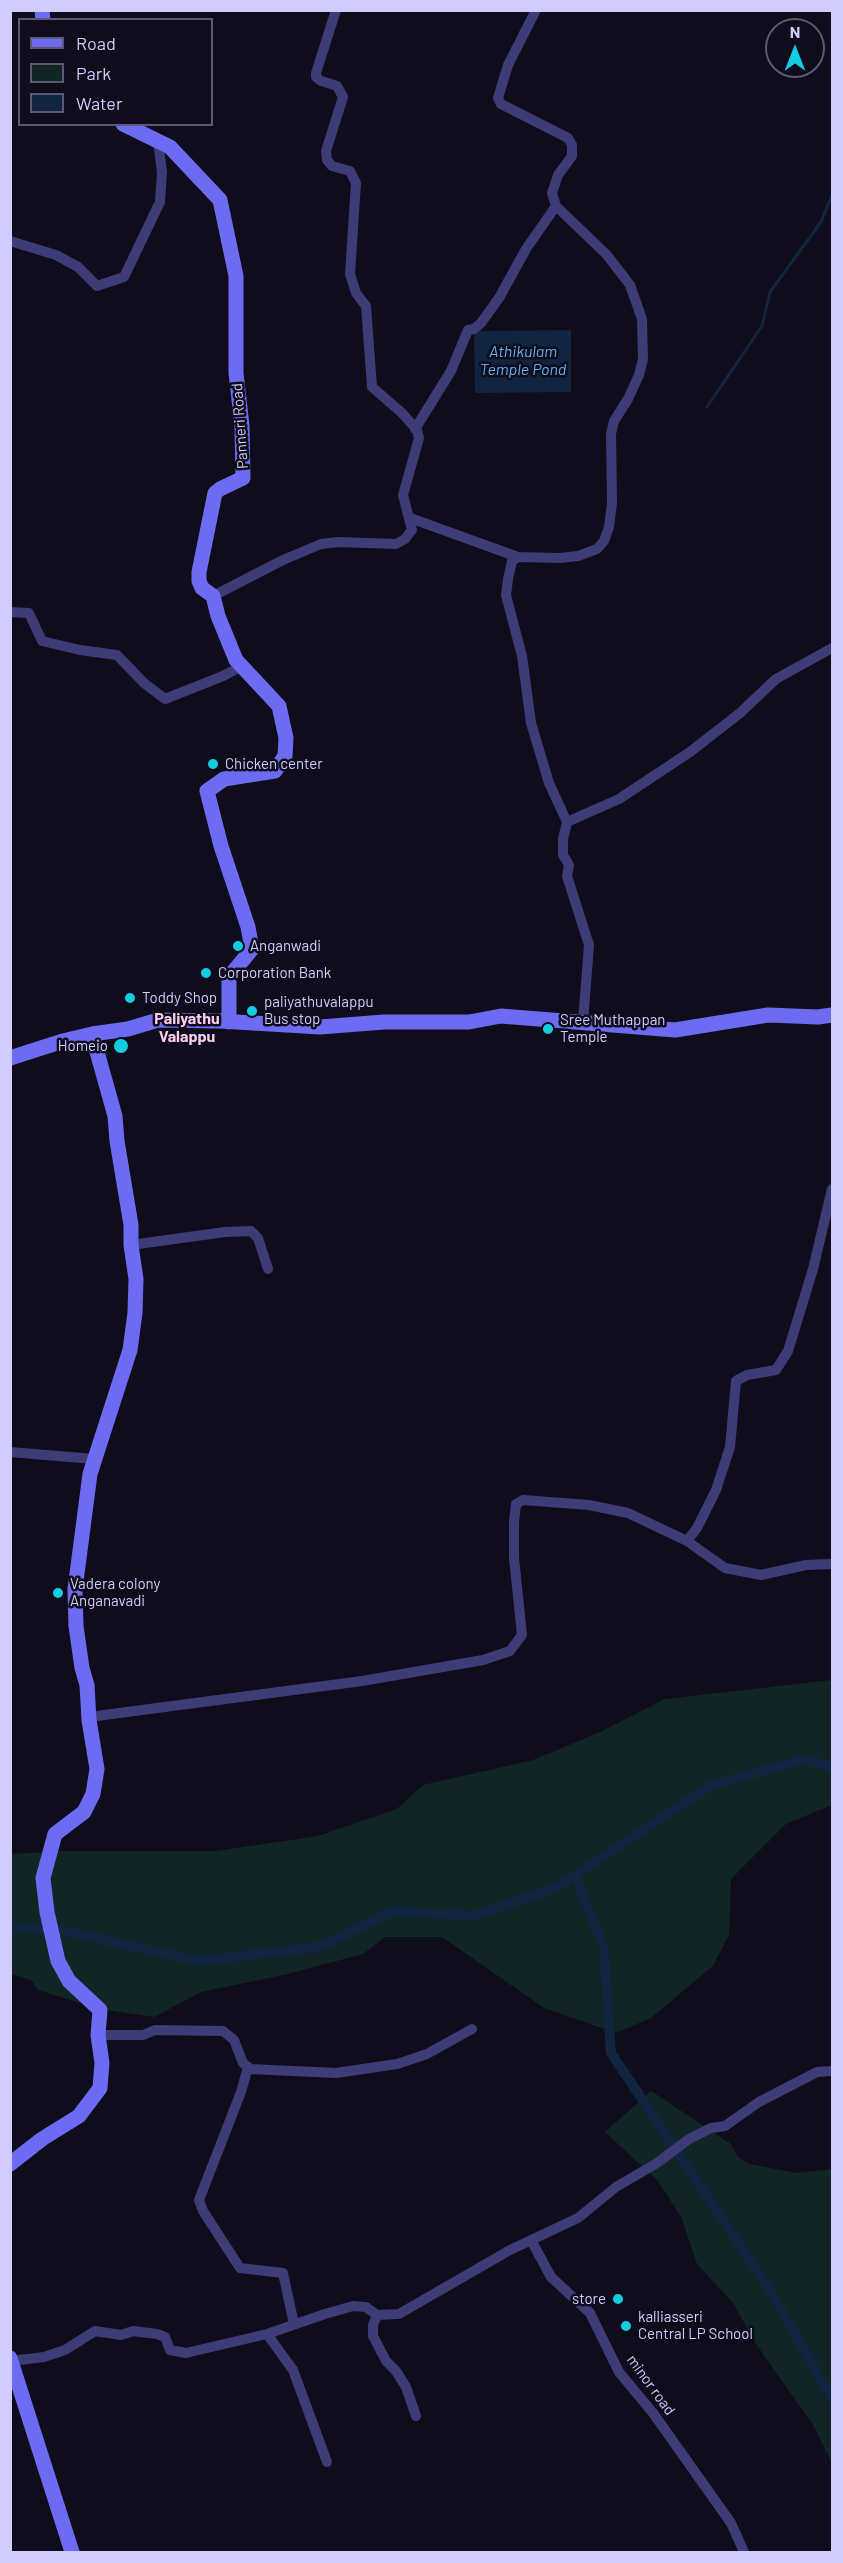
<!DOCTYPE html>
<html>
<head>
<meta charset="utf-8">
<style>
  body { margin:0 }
  #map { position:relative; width:843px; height:2563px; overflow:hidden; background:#0f0d1c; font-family:Barlow,sans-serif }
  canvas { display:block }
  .frame { position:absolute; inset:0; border:12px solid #d1ccfb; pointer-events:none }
  .legend { position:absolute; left:18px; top:18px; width:195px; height:108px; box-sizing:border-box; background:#0f0d1c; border:2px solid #5d5975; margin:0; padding:8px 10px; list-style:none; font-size:18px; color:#d1ccfb }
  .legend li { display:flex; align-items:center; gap:12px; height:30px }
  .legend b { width:30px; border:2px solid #5d5975 }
  .north { position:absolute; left:765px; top:18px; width:60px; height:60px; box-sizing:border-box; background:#0f0d1c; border:2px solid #5d5975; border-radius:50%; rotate:0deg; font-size:16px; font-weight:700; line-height:24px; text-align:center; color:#d1ccfb }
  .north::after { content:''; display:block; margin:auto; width:21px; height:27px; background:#13cce0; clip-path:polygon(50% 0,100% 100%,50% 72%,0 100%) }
</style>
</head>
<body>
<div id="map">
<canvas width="843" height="2563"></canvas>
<div class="frame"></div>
<ul class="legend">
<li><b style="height:8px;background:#6e6bf3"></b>Road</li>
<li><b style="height:16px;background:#102524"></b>Park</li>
<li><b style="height:16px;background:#112440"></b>Water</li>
</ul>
<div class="north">N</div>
</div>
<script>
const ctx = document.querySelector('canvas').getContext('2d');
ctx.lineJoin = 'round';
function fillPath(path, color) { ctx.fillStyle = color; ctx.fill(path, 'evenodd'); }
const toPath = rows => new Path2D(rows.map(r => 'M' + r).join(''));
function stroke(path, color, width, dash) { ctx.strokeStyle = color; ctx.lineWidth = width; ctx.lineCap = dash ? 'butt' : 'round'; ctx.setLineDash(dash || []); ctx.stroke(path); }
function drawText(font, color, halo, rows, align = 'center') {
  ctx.font = font + ' Barlow,sans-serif'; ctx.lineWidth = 5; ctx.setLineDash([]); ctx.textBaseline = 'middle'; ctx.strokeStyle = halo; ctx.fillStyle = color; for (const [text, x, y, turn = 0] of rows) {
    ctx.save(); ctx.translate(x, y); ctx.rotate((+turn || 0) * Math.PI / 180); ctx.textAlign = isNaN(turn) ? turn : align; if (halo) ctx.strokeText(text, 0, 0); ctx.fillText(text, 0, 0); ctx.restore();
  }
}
fillPath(toPath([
  [832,1680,832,1805,786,1824,731,1879,729,1935,713,1966,651,2018,616,2033,544,2008,442,1937,385,1937,363,1954,288,1974,201,1992,154,2017,100,2009,38,1990,31,1980,11,1974,11,1854,64,1851,216,1851,318,1836,397,1809,423,1785,533,1760,598,1733,665,1699],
  [651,2091,731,2144,738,2157,749,2164,797,2173,832,2169,832,2463,813,2425,756,2344,733,2303,697,2264,681,2217,658,2181,605,2132]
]), '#102524');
fillPath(toPath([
  [571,330,571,392,475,393,474,331]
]), '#112440');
stroke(toPath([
  [707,407,762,326,770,292,821,222,832,195]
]), '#112440', 3);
stroke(toPath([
  [575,1876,604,1948,611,2053,770,2290,832,2399],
  [10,1928,41,1929],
  [60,1930,198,1961,319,1947,393,1911,474,1916,557,1887,712,1785,802,1760,832,1766]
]), '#112440', 10);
stroke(toPath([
  [556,206,607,255,630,285,642,319,643,359,639,375,628,399,614,421,611,434,612,503,609,527,604,541,597,549,578,556,560,558,518,557,512,561,508,579,506,595,522,656,531,723,549,783,567,822,563,839,563,855,569,865,567,876,589,945,583,1022],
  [10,241,56,255,78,267,97,286,124,277,160,202,162,172,158,141],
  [415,429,451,371,468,330,474,329,481,323,499,298,526,249,556,206,552,193,558,175,572,156,572,145,568,138,501,104,498,98,508,65,536,10],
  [410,518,518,557],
  [213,596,283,560,321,544,338,542,396,544,405,539,412,530,403,495,419,438,417,430,402,413,372,387,366,306,356,293,350,274,356,183,350,171,332,166,327,160,326,151,343,97,337,86,321,81,316,77,316,73,336,10],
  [10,612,29,613,42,641,80,650,117,655,144,683,165,699,223,676,242,666],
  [567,822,619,799,690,752,740,713,776,679,832,648],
  [131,1245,225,1232,251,1231,258,1238,268,1269],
  [10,1452,94,1459],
  [687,1541,725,1568,761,1575,806,1565,832,1564],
  [89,1717,362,1681,483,1660,510,1651,522,1635,514,1558,514,1522,516,1504,523,1500,589,1505,628,1513,687,1541,697,1528,716,1490,730,1447,736,1381,747,1375,776,1370,788,1351,813,1269,832,1189],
  [98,2035,143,2035,155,2030,223,2031,234,2040,243,2063,250,2069,336,2073,397,2064,427,2054,472,2029],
  [248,2067,241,2092,199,2200,203,2211,240,2268,283,2273,294,2324],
  [531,2240,551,2277,590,2313,619,2372,653,2413,731,2523,744,2552],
  [377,2315,373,2325,373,2336,386,2361,396,2371,406,2387,416,2416],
  [267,2334,293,2370,327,2462],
  [11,2361,44,2357,65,2350,95,2331,121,2335,133,2331,157,2334,165,2337,170,2350,186,2353,267,2334,325,2314,353,2306,366,2307,377,2315,399,2314,510,2250,578,2218,616,2187,657,2163,689,2139,711,2128,725,2126,759,2102,817,2072,832,2071]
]), '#3e3c77', 10);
stroke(toPath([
  [42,10,43,20],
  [123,124,170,147,220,200,236,276,236,373,242,426,243,478,220,489,215,493,199,572,199,581,202,588,213,596,218,616,236,660,279,706,286,738,285,756,275,771,224,779,207,791,221,846,248,927,252,949,229,977,229,1022],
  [10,1058,63,1041,92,1034,128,1029,158,1020,220,1021,320,1027,384,1022,469,1022,501,1016,675,1030,768,1015,818,1017,832,1015],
  [10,2164,42,2139,79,2116,100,2088,102,2063,98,2035,100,2010,69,1981,58,1961,47,1912,43,1878,55,1834,84,1812,93,1794,97,1769,89,1720,87,1685,82,1668,76,1626,75,1589,90,1474,130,1350,135,1313,136,1279,131,1245,131,1225,117,1141,115,1116,92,1034],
  [10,2358,72,2552]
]), '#6e6bf3', 15);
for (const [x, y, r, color] of [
  [213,764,6,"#13cce0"],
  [238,946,6,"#13cce0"],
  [206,973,6,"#13cce0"],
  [130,998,6,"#13cce0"],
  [252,1011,6,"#13cce0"],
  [548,1029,6,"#13cce0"],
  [121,1046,8,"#13cce0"],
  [58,1593,6,"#13cce0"],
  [618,2299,6,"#13cce0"],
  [626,2326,6,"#13cce0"]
]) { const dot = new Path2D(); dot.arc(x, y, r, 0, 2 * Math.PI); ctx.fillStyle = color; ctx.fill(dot); stroke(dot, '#0f0d1c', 2); }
drawText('15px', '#d1ccfb', '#0f0d1c', [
  ["Panneri Road",240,426,-94],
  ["minor road",651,2385,54]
]);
drawText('15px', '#d1ccfb', '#0f0d1c', [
  ["Chicken center",225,764],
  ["Anganwadi",250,946],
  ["Corporation Bank",218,973],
  ["Toddy Shop",142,998],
  ["paliyathuvalappu",264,1002],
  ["Bus stop",264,1019],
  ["Sree Muthappan",560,1020],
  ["Temple",560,1037],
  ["Homeio",108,1046,"right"],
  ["Vadera colony",70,1584],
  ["Anganavadi",70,1601],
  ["store",606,2299,"right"],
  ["kalliasseri",638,2317],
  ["Central LP School",638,2334]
], 'left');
drawText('italic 16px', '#63b0f2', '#0f0d1c', [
  ["Athikulam",523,352],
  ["Temple Pond",523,370]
]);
drawText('bold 16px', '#fbceeb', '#0f0d1c', [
  ["Paliyathu",187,1019],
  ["Valappu",187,1037]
]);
</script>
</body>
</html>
